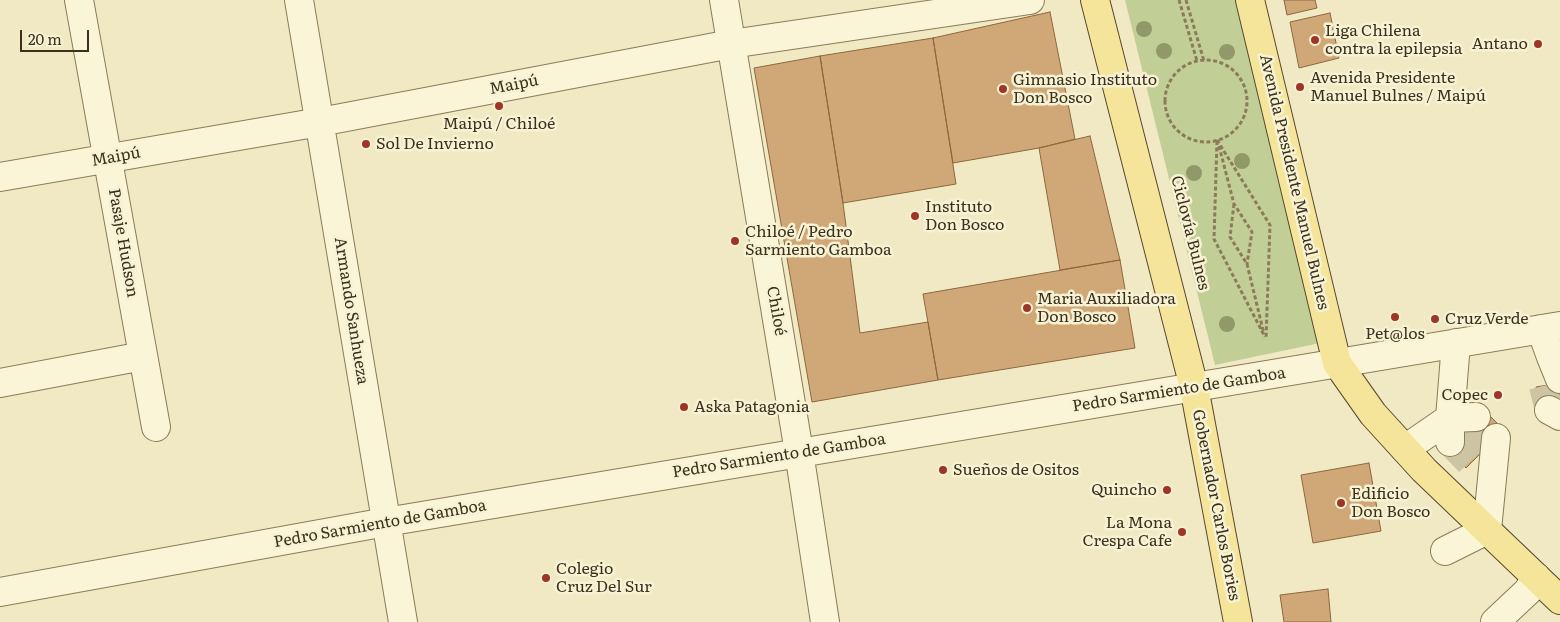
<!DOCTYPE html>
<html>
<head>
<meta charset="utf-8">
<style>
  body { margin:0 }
  #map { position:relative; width:1560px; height:622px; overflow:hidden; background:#f0e9c3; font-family:Literata,serif }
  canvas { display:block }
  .scale { position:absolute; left:20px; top:30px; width:69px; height:22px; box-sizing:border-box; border:2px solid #3b301e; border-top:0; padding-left:6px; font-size:15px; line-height:18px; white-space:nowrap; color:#3b301e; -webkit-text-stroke:4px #f7f2d3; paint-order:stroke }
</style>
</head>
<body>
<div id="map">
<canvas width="1560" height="622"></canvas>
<div class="scale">20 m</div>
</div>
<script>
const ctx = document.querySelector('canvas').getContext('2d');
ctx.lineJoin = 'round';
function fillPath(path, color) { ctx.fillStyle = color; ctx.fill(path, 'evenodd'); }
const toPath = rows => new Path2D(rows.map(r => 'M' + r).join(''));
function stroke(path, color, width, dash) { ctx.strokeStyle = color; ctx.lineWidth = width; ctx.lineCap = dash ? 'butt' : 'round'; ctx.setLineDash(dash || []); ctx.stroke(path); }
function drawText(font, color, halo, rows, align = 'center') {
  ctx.font = font + ' Literata,serif'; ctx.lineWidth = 5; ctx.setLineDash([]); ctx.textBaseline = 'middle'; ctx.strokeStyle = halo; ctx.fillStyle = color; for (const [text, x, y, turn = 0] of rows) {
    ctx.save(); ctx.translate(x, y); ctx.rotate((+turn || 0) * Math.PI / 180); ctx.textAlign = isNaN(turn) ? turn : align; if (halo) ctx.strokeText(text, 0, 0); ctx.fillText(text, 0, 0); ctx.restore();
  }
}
fillPath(toPath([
  [1125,0,1238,0,1320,343,1215,365]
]), '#c1cf97');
const building = toPath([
  [1284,0,1315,0,1317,8,1287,15,1284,0],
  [1050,12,1075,139,1039,148,953,163,933,38,1050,12],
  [1330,13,1339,58,1299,68,1290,22,1330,13],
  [933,38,956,184,843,203,820,56,933,38],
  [820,56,843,203,860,333,928,322,938,380,812,402,754,68,820,56],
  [1090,136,1120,260,1060,270,1039,148,1090,136],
  [1120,260,1135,348,938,380,923,294,1120,260],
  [1560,383,1560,408,1540,412,1536,387,1560,383],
  [1483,409,1504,430,1466,468,1446,447,1483,409],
  [1369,463,1381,531,1313,543,1301,475,1369,463],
  [1328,589,1331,622,1284,622,1280,595,1328,589]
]);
fillPath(building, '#d0a878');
stroke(building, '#8c673e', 1);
stroke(toPath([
  [1543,386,1549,410],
  [1464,429,1485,450],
  [1450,442,1471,464]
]), '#ccc4a2', 28, [28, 14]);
const minor = toPath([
  [79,0,156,427],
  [299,0,403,622],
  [724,0,799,452,825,622],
  [0,177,320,122,731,44,1030,0],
  [1541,329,1551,357,1560,379],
  [0,383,143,356],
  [1549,410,1560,416],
  [1450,442,1450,418,1456,343],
  [1405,449,1450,418,1476,417],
  [1445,551,1487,530,1496,438],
  [0,592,386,522,1560,326],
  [1495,622,1528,591,1536,577]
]);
const major = toPath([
  [1095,0,1194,387,1238,622],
  [1250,0,1337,363,1373,414,1424,470,1560,600]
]);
stroke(minor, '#8c7b59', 30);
stroke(major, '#59482d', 30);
stroke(toPath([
  [1179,0,1197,61],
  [1186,0,1204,61],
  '1165 101a41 41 0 1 1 82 0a41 41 0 1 1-82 0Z',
  [1217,140,1270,225,1266,339],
  [1217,141,1214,239,1265,337],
  [1219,146,1234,204,1252,232,1247,264],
  [1234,204,1230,237,1247,264,1264,334]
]), '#8c7b59', 3, [4, 2.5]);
stroke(minor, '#faf5d7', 28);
stroke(major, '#f5e59a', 28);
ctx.fillStyle = '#91996b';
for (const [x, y] of [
  [1144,29],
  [1164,51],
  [1227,52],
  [1242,161],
  [1194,173],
  [1227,324]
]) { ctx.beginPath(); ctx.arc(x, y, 8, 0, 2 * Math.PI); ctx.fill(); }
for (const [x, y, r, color] of [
  [1315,40,5,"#9d3626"],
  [1538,44,5,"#9d3626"],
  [1300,87,5,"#9d3626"],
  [1003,89,5,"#9d3626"],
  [499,106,5,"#9d3626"],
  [366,144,5,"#9d3626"],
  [915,216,5,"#9d3626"],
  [735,241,5,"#9d3626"],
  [1027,308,5,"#9d3626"],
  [1395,317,5,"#9d3626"],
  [1435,319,5,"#9d3626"],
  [1498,395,5,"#9d3626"],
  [684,407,5,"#9d3626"],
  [943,470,5,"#9d3626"],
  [1167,490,5,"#9d3626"],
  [1341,503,5,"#9d3626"],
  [1182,532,5,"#9d3626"],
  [546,578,5,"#9d3626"]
]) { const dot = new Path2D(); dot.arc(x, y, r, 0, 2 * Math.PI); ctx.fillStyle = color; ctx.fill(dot); stroke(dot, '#f7f2d3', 2); }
drawText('16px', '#3b301e', '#f7f2d3', [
  ["Liga Chilena",1325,31],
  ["contra la epilepsia",1325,49],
  ["Antano",1528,44,"right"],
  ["Avenida Presidente",1310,78],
  ["Manuel Bulnes / Maipú",1310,96],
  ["Gimnasio Instituto",1013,80],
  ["Don Bosco",1013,98],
  ["Maipú / Chiloé",499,124,"center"],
  ["Sol De Invierno",376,144],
  ["Instituto",925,207],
  ["Don Bosco",925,225],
  ["Chiloé / Pedro",745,232],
  ["Sarmiento Gamboa",745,250],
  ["Maria Auxiliadora",1037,299],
  ["Don Bosco",1037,317],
  ["Cruz Verde",1445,319],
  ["Pet@los",1395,334,"center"],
  ["Copec",1488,395,"right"],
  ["Aska Patagonia",694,407],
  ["Sueños de Ositos",953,470],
  ["Quincho",1157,490,"right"],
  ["Edificio",1351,494],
  ["Don Bosco",1351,512],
  ["La Mona",1172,523,"right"],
  ["Crespa Cafe",1172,541,"right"],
  ["Colegio",556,569],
  ["Cruz Del Sur",556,587]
], 'left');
drawText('16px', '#3b301e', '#f7f2d3', [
  ["Maipú",514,85,-11],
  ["Maipú",116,157,-10],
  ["Avenida Presidente Manuel Bulnes",1294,182,77],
  ["Ciclovía Bulnes",1190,233,76],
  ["Pasaje Hudson",123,243,80],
  ["Armando Sanhueza",351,311,81],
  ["Chiloé",776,311,80],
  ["Pedro Sarmiento de Gamboa",1179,390,-9],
  ["Pedro Sarmiento de Gamboa",779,456,-9],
  ["Gobernador Carlos Bories",1216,505,79],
  ["Pedro Sarmiento de Gamboa",380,524,-10]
]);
</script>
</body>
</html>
